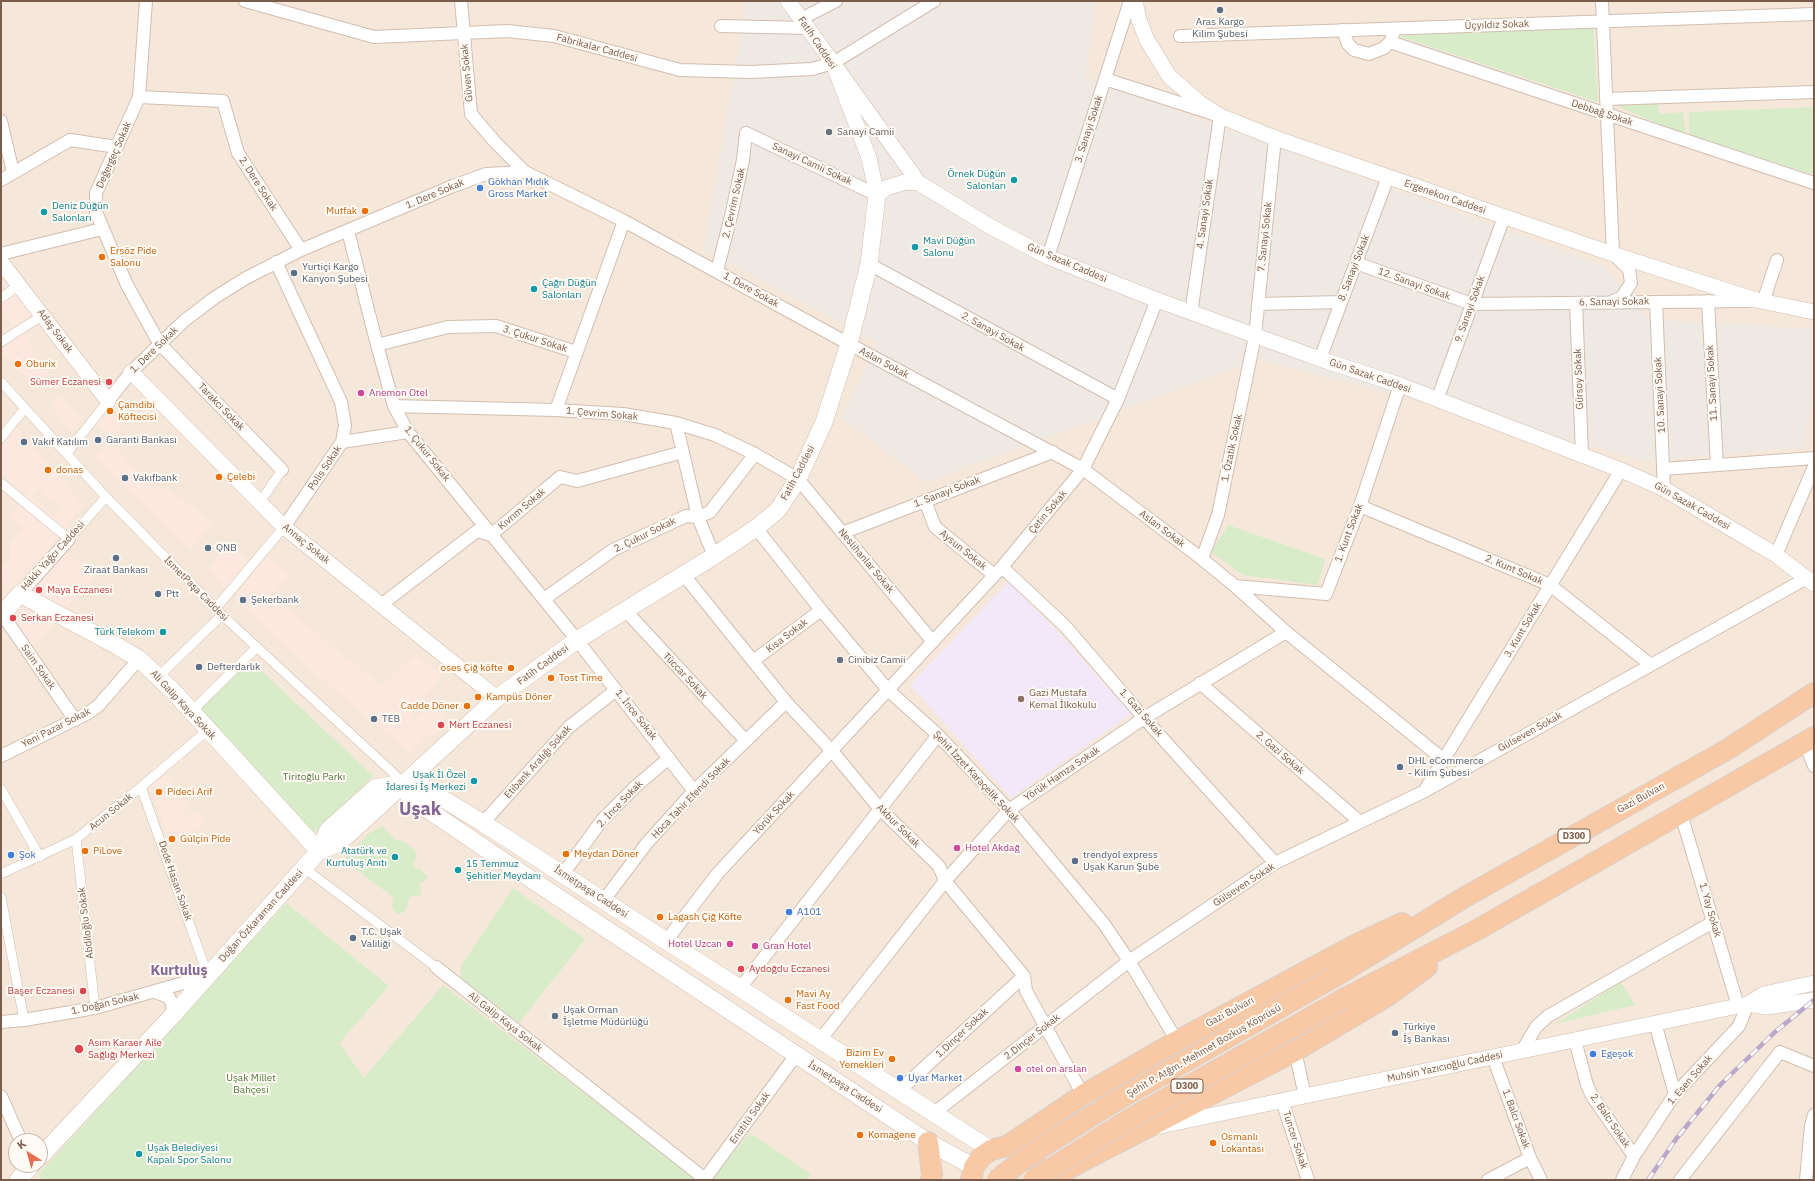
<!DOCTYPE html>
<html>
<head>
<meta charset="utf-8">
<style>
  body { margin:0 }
  #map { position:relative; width:1815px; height:1181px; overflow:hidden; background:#fdf6ec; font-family:"IBM Plex Sans",sans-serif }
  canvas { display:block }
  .frame { position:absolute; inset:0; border:2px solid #7a5c4d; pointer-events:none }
  .north { position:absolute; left:8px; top:1133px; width:40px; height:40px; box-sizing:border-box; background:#fffaf3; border:1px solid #cabbb1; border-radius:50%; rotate:323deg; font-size:11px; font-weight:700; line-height:16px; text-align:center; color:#7a5c4d }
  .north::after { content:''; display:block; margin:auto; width:14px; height:18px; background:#e76f51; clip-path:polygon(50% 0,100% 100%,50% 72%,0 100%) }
</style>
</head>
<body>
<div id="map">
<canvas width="1815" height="1181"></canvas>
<div class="frame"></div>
<div class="north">K</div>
</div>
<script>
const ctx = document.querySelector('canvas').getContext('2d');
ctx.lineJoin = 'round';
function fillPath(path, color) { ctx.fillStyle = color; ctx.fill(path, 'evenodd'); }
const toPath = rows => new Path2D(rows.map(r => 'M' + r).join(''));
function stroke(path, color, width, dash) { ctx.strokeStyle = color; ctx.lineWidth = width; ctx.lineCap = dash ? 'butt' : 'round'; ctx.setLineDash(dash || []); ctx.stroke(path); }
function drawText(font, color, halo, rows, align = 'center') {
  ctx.font = font + ' "IBM Plex Sans",sans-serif'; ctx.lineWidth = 4; ctx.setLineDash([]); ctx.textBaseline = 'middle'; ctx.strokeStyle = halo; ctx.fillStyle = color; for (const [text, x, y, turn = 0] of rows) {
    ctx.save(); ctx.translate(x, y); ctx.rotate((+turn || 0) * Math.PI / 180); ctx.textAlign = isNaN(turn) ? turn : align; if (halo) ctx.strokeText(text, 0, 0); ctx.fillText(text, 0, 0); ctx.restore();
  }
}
fillPath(toPath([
  [1,1,1814,1,1814,1180,1,1180],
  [16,1141,40,1141,40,1165,16,1165]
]), '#f5e8da');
fillPath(toPath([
  [20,290,36,311,13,327,1,306,1,303],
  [23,331,33,345,29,349,50,376,36,388,1,350,1,346],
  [60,397,82,419,72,430,49,405],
  [106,411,123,424,112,437,95,424],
  [16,427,32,446,27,453,33,446,82,504,49,550,47,549,10,589,1,580,1,569,9,562,11,542,23,528,9,517,26,495,31,497,1,473,1,446],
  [38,488,51,503,56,499,64,508,54,516,31,497],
  [111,443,144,479,147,477,164,491,167,488,193,507,211,524,190,551,94,456],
  [226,544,249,562,226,589,208,569],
  [62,550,95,575,80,596,56,580,77,595,65,609,34,591,33,587],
  [267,556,290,575,270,598,273,602,277,598,344,658,346,657,355,664,381,686,416,654,442,677,410,715,415,719,429,704,448,723,432,736,429,734,410,753,344,698,276,638,235,597],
  [17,605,55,624,29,649,7,617],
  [166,775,189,808,183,812,187,818,198,811,205,824,169,847,163,833,165,831,151,786]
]), '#fde8e0');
fillPath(toPath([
  [746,1,1095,1,1086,78,1604,266,1648,319,1814,329,1814,391,1803,447,1648,461,1259,359,926,482,842,418,877,342,704,249]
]), '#efe9e4');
fillPath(toPath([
  [1008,582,1058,632,1131,714,1011,798,910,685]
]), '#f3e8fa');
fillPath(toPath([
  [1593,24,1598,102,1398,36],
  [1658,103,1659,114,1683,112,1686,136,1617,106,1617,104],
  [1814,107,1814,175,1689,136,1689,112],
  [1228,525,1325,559,1318,585,1243,575,1211,552],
  [251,661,373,776,313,834,197,711],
  [382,826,395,840,403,841,415,850,417,860,413,860,415,870,419,868,428,877,424,881,420,883,421,895,411,896,409,898,406,910,402,913,397,914,392,908,393,897,344,860,368,834],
  [513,888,585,939,519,1023,461,980,461,966],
  [286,903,389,986,339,1043,364,1078,443,985,697,1180,43,1180,38,1175],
  [1621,982,1635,1005,1555,1024],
  [750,1133,811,1174,807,1180,710,1180]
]), '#d8ecc9');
const pedestrian = toPath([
  [1,298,19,285],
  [1,342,43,315],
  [1,382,106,497,222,615,404,783],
  [1,438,25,408],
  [67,453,108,401],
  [1,483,69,539,106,497],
  [260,502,282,470],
  [216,608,284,527],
  [158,677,222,615],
  [192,711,256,648],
  [141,787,208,976],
  [1,789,40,857],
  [76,839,95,1008],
  [304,868,436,967],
  [1,874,76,839,141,787,208,730],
  [1,897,24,1020]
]);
const minor = toPath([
  [146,1,139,97,96,193,96,212,127,285,159,343,282,470],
  [245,1,374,37,507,31,554,36,680,70,750,72,812,69,833,63,934,1],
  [461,1,471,114,495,142,525,172],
  [1602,1,1613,254,1629,269,1631,283,1622,297,1611,302],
  [801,19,836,1],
  [721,26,807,28],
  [1343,30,1348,44,1354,50,1369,54,1384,48,1390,42,1393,35],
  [1180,36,1814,14],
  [1390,42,1814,183],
  [1105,79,1220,116,1191,313],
  [139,97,223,101,238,153,301,250],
  [1606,99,1814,92],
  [1,121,13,172],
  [1,180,70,140,117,147],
  [348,231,377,345,394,406,408,432,577,640,694,791],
  [1,254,102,229],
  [1048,257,1130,1],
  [276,262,341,402,345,425,342,442,284,527],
  [1356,263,1472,304,1749,301],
  [869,264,1118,399],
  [717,271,732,212,743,160,746,133,877,195],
  [1708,301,1717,465],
  [1656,302,1664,489],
  [1763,302,1777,260],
  [1576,303,1582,454],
  [1258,304,1341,302],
  [377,345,448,327,496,326,576,352],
  [1320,359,1388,177],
  [1437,400,1504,217],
  [108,401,131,372,184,321,214,298,246,278,301,250,453,186,486,174,525,172,624,221,849,344,1083,469,1202,559,1235,586,1286,632,1444,760],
  [394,406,556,410,623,414,676,423,715,435,755,454,798,479,933,642],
  [556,410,624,221],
  [676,423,698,517,714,556],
  [342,442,408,432],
  [1663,469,1814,458],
  [925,501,935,527,994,575],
  [1360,506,1550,585,1651,665],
  [756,528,821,610,888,690,938,735,1009,810,1104,924,1129,961,1177,1041],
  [842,533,1053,452],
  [1776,555,1814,467],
  [1202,559,1218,515,1255,336,1275,138],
  [1002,567,1065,626,1144,718,1275,863],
  [683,574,786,702,832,751,880,809,939,866,945,881,1024,976,1026,991,1083,1095],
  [1235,586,1326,594,1360,506,1400,385],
  [20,594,69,539],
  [544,599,613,550,686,516,698,517,710,512,755,454],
  [381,605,477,531,491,535,560,477,577,481,683,452],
  [625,610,746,741],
  [2,614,75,720],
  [753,661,821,610],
  [1200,683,1360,822],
  [1805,743,1814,766],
  [1,756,88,713,98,706,139,659],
  [1425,790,1621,470],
  [1681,814,1738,1006],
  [483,823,569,727,616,690],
  [563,874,602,820,635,787,669,758],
  [604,900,647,843,694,791,786,702],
  [666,941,718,873,1002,567,1083,469,1118,399,1157,300],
  [436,967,705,1179],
  [740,988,938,735],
  [155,992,169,997,172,1004,173,1015],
  [1,1022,24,1020,95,1008,208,976],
  [1655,1023,1675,1094],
  [820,1040,945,881,1009,810,1144,718,1286,632],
  [1575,1040,1587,1085,1592,1096,1634,1156],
  [1295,1051,1305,1096],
  [1522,1051,1536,1027,1548,1016,1713,922],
  [1493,1057,1530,1158,1541,1180],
  [899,1091,1024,976],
  [1,1096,21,1141],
  [1282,1101,1308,1180],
  [934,1113,1129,961,1275,863,1425,791,1807,578],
  [704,1180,796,1055],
  [1488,1180,1530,1158],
  [1622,1180,1634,1156,1675,1094,1739,1026,1748,1004],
  [1680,1180,1780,1052,1814,1066],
  [1806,1180,1811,1125,1814,1115]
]);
const tertiary = toPath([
  [788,1,833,63,869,158,877,195,886,188,905,182,919,183],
  [1135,1,1139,20,1147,40,1169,76,1200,103,1220,116,1275,138,1613,254,1756,300,1814,312],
  [833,63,919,183,991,227,1048,257,1157,300,1320,359,1400,385,1621,470,1664,489,1776,555,1814,584],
  [1,262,108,401],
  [131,372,284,527,497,698],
  [1748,1004,1767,1007,1814,1000],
  [1160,1126,1738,1006,1748,1004,1764,994,1814,983]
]);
const secondary = toPath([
  [1,615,20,594,112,643,139,659,172,690,319,851],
  [404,783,409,797,508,864,928,1142,974,1167],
  [319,851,339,843,497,698,577,640,714,556,756,528,778,510,798,479,824,422,849,344,869,264,877,195],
  [40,1157,173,1015,319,851,328,830,375,788,404,783,420,785,483,823,991,1150],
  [18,1180,32,1165]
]);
const trunk = toPath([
  [1334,977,1465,897,1728,749,1814,693],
  [1345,998,1475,931,1814,737],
  [928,1142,932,1175,931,1180],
  [1007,1146,1083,1095,1177,1041,1355,945,1402,923],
  [1058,1174,1295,1051,1386,997,1427,967],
  [971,1180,974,1167,981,1157,991,1150,1007,1146,1021,1149,1032,1157,1039,1168,1042,1180]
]);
stroke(pedestrian, '#d1beb0', 10);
stroke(minor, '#d1beb0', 14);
stroke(tertiary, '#d1beb0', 16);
stroke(secondary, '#d6c0b0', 18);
stroke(trunk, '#dad1cd', 22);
stroke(pedestrian, '#fff', 9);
stroke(minor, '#fff', 12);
stroke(tertiary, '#fff', 15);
stroke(secondary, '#fff', 17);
stroke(trunk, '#f9c8a4', 20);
const rail = toPath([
  [1648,1180,1676,1139,1721,1084,1775,1032,1814,1000]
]);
stroke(rail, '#b9a8c9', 4.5);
stroke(rail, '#fffaf3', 3, [9]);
const trunkBridge = toPath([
  [997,1180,1028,1156,1114,1102,1334,977],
  [1033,1180,1128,1120,1345,998]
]);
stroke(trunkBridge, '#dad1cd', 22, []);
stroke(trunkBridge, '#f9c8a4', 20);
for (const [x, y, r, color] of [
  [1220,10,4,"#5c6f8a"],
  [829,132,4,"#6b7280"],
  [1014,180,4,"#0f9aa8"],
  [480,188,4,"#3f7fe0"],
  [365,211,4,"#e8710a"],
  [44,212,4,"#0f9aa8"],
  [915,247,4,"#0f9aa8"],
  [102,257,4,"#e8710a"],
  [294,273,4,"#5c6f8a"],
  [534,289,4,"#0f9aa8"],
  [18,364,4,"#e8710a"],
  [109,382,4,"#e0444e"],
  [361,393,4,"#d1479c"],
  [110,411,4,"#e8710a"],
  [98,440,4,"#5c6f8a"],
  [24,442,4,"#5c6f8a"],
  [48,470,4,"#e8710a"],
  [219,477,4,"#e8710a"],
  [125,478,4,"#5c6f8a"],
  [208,548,4,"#5c6f8a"],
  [116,558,4,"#5c6f8a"],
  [39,590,4,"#e0444e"],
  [158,594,4,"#5c6f8a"],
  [243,600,4,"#5c6f8a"],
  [13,618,4,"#e0444e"],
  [163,632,4,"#0f9aa8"],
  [840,660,4,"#6b7280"],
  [199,667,4,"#5c6f8a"],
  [511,668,4,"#e8710a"],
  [551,678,4,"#e8710a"],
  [478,697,4,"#e8710a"],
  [1021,699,4,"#8d6e63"],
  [467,706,4,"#e8710a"],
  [374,719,4,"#5c6f8a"],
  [441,725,4,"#e0444e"],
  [1400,767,4,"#5c6f8a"],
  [474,781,4,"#0f9aa8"],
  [159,792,4,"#e8710a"],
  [172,839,4,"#e8710a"],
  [957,848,4,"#d1479c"],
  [85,851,4,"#e8710a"],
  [566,854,4,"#e8710a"],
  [11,855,4,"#3f7fe0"],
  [395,857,4,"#0f9aa8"],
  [1075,861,4,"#5c6f8a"],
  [458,870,4,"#0f9aa8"],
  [789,912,4,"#3f7fe0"],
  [660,917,4,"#e8710a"],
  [353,938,4,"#5c6f8a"],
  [730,944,4,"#d1479c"],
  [755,946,4,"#d1479c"],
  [741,969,4,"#e0444e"],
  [83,991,4,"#e0444e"],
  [788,1000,4,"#e8710a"],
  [555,1016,4,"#5c6f8a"],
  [1395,1033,4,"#5c6f8a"],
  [79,1049,5,"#e0444e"],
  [1593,1054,4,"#3f7fe0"],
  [892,1059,4,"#e8710a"],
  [1018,1069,4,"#d1479c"],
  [900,1078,4,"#3f7fe0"],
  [860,1135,4,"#e8710a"],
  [1213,1143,4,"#e8710a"],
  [139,1154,4,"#0f9aa8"]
]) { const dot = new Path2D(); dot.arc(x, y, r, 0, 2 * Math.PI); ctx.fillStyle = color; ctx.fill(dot); stroke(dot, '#fffaf3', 1.5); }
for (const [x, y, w] of [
  [1574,836,32],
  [1187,1086,32]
]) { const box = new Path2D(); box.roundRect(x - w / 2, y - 7, w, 14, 3); ctx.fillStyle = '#fffaf3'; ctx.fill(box); stroke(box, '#7a5c4d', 1); }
drawText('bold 9px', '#7a5c4d', null, [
  ["D300",1574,836],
  ["D300",1187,1086]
]);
drawText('10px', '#4e5e75', '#fffaf3', [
  ["Aras Kargo",1220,22,"center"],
  ["Kilim Şubesi",1220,34,"center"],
  ["Yurtiçi Kargo",302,267],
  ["Kanyon Şubesi",302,279],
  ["Garanti Bankası",106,440],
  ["Vakıf Katılım",32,442],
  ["Vakıfbank",133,478],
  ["QNB",216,548],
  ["Ziraat Bankası",116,570,"center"],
  ["Ptt",166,594],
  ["Şekerbank",251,600],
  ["Defterdarlık",207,667],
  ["TEB",382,719],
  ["DHL eCommerce",1408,761],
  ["- Kilim Şubesi",1408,773],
  ["trendyol express",1083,855],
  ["Uşak Karun Şube",1083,867],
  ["T.C. Uşak",361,932],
  ["Valiliği",361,944],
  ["Uşak Orman",563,1010],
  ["İşletme Müdürlüğü",563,1022],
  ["Türkiye",1403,1027],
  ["İş Bankası",1403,1039]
], 'left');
drawText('10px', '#7a5c4d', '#fffaf3', [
  ["Üçyıldız Sokak",1497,25,-2],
  ["Fatih Caddesi",817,43,56],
  ["Fabrikalar Caddesi",597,48,15],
  ["Güven Sokak",467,73,-95],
  ["Debbağ Sokak",1602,113,18],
  ["3. Sanayi Sokak",1089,129,-72],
  ["Değergeç Sokak",114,155,-66],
  ["Sanayi Camii Sokak",812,164,25],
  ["2. Dere Sokak",258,184,57],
  ["1. Dere Sokak",435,194,-23],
  ["Ergenekon Caddesi",1445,197,19],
  ["2. Çevrim Sokak",734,203,-77],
  ["4. Sanayi Sokak",1205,214,-82],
  ["7. Sanayi Sokak",1265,237,-84],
  ["Gün Sazak Caddesi",1067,263,23],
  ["8. Sanayi Sokak",1354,268,-69],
  ["12. Sanayi Sokak",1414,284,20],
  ["1. Dere Sokak",751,290,29],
  ["6. Sanayi Sokak",1614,302,-1],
  ["9. Sanayi Sokak",1470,309,-70],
  ["Adaş Sokak",55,331,53],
  ["2. Sanayi Sokak",993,332,29],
  ["3. Çukur Sokak",535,339,18],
  ["1. Dere Sokak",154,350,-44],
  ["Aslan Sokak",884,363,28],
  ["Gün Sazak Caddesi",1370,376,19],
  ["Gürsoy Sokak",1579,379,-92],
  ["11. Sanayi Sokak",1712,383,-93],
  ["10. Sanayi Sokak",1660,395,-93],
  ["Tarakcı Sokak",221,407,46],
  ["1. Çevrim Sokak",602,414,5],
  ["1. Özatik Sokak",1232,448,-78],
  ["1. Çukur Sokak",427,454,52],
  ["Polis Sokak",325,468,-56],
  ["Fatih Caddesi",798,473,-62],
  ["1. Sanayi Sokak",947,492,-21],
  ["Gün Sazak Caddesi",1692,506,30],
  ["Kıvrım Sokak",522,509,-40],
  ["Çetin Sokak",1048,512,-50],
  ["Aslan Sokak",1162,529,37],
  ["1. Kunt Sokak",1349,533,-69],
  ["2. Çukur Sokak",645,535,-26],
  ["Annaç Sokak",306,544,39],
  ["Aysun Sokak",963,550,39],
  ["Hakkı Yağcı Caddesi",53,556,-48],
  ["Neslihanlar Sokak",866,561,50],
  ["2. Kunt Sokak",1514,570,23],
  ["İsmetPaşa Caddesi",196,589,45],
  ["3. Kunt Sokak",1523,630,-59],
  ["Kısa Sokak",787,636,-37],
  ["Fatih Caddesi",543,665,-36],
  ["Saim Sokak",38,667,55],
  ["Tüccar Sokak",685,676,47],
  ["Ali Galip Kaya Sokak",183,705,47],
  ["1. Gazi Sokak",1141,713,49],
  ["1. İnce Sokak",636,715,52],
  ["Yeni Pazar Sokak",56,728,-27],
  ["Gülseven Sokak",1530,732,-29],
  ["2. Gazi Sokak",1280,753,41],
  ["Etibank Aralığı Sokak",538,762,-48],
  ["Yörük Hamza Sokak",1062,774,-34],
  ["Şehit İzzet Karaçelik Sokak",976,777,47],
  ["Hoca Tahir Efendi Sokak",691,798,-46],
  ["Gazi Bulvarı",1641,798,-29],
  ["2. İnce Sokak",620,804,-46],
  ["Acun Sokak",111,812,-39],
  ["Yörük Sokak",774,813,-47],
  ["Akbur Sokak",898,826,45],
  ["Dede Hasan Sokak",175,881,71],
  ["Gülseven Sokak",1244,885,-33],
  ["İsmetpaşa Caddesi",591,892,33],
  ["1. Yay Sokak",1710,910,74],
  ["Doğan Özkaraman Caddesi",261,916,-48],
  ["Abdiloğlu Sokak",86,923,-97],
  ["1. Doğan Sokak",105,1004,-13],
  ["Gazi Bulvarı",1230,1012,-28],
  ["Ali Galip Kaya Sokak",505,1022,38],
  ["1.Dinçer Sokak",962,1033,-43],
  ["2.Dinçer Sokak",1032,1037,-38],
  ["Şehit P. Atğm. Mehmet Bozkuş Köprüsü",1204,1051,-30],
  ["Muhsin Yazıcıoğlu Caddesi",1445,1067,-12],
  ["1. Esen Sokak",1690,1080,-49],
  ["İsmetpaşa Caddesi",845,1087,33],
  ["Enstitü Sokak",750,1118,-54],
  ["1. Balcı Sokak",1516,1119,70],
  ["2. Balcı Sokak",1610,1121,56],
  ["Tuncer Sokak",1295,1140,72]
]);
drawText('10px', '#5b616d', '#fffaf3', [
  ["Sanayi Camii",837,132],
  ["Cinibiz Camii",848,660]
], 'left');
drawText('10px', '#0d838f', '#fffaf3', [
  ["Örnek Düğün",1006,174,"right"],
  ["Salonları",1006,186,"right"],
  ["Deniz Düğün",52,206],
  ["Salonları",52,218],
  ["Mavi Düğün",923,241],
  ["Salonu",923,253],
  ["Çağrı Düğün",542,283],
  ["Salonları",542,295],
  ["Türk Telekom",155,632,"right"],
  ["Uşak İl Özel",466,775,"right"],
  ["İdaresi İş Merkezi",466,787,"right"],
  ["Atatürk ve",387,851,"right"],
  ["Kurtuluş Anıtı",387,863,"right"],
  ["15 Temmuz",466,864],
  ["Şehitler Meydanı",466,876],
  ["Uşak Belediyesi",147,1148],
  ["Kapalı Spor Salonu",147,1160]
], 'left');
drawText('10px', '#366cbe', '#fffaf3', [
  ["Gökhan Mıdık",488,182],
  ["Gross Market",488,194],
  ["Şok",19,855],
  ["A101",797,912],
  ["Egeşok",1601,1054],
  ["Uyar Market",908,1078]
], 'left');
drawText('10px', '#c56008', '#fffaf3', [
  ["Mutfak",357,211,"right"],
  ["Ersöz Pide",110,251],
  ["Salonu",110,263],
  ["Oburix",26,364],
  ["Çamdibi",118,405],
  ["Köftecisi",118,417],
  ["donas",56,470],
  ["Çelebi",227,477],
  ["oses Çiğ köfte",503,668,"right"],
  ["Tost Time",559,678],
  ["Kampüs Döner",486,697],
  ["Cadde Döner",459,706,"right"],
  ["Pideci Arif",167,792],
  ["Gülçin Pide",180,839],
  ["PiLove",93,851],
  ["Meydan Döner",574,854],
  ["Lagash Çiğ Köfte",668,917],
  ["Mavi Ay",796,994],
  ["Fast Food",796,1006],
  ["Bizim Ev",884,1053,"right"],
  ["Yemekleri",884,1065,"right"],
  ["Komagene",868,1135],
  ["Osmanlı",1221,1137],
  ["Lokantası",1221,1149]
], 'left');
drawText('10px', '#be3a42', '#fffaf3', [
  ["Sümer Eczanesi",101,382,"right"],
  ["Maya Eczanesi",47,590],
  ["Serkan Eczanesi",21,618],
  ["Mert Eczanesi",449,725],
  ["Aydoğdu Eczanesi",749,969],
  ["Başer Eczanesi",75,991,"right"],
  ["Asım Karaer Aile",88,1043],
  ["Sağlığı Merkezi",88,1055]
], 'left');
drawText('10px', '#b23c85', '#fffaf3', [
  ["Anemon Otel",369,393],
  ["Hotel Akdağ",965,848],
  ["Hotel Uzcan",722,944,"right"],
  ["Gran Hotel",763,946],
  ["otel on arslan",1026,1069]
], 'left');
drawText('10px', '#785e54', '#fffaf3', [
  ["Gazi Mustafa",1029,693],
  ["Kemal İlkokulu",1029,705]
], 'left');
drawText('10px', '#537a41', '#fffaf3', [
  ["Tiritoğlu Parkı",314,777],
  ["Uşak Millet",251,1078],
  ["Bahçesi",251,1090]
]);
drawText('bold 14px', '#846695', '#fffaf3', [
  ["Kurtuluş",179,971]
]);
drawText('bold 18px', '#846695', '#fffaf3', [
  ["Uşak",420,810]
]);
</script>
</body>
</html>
